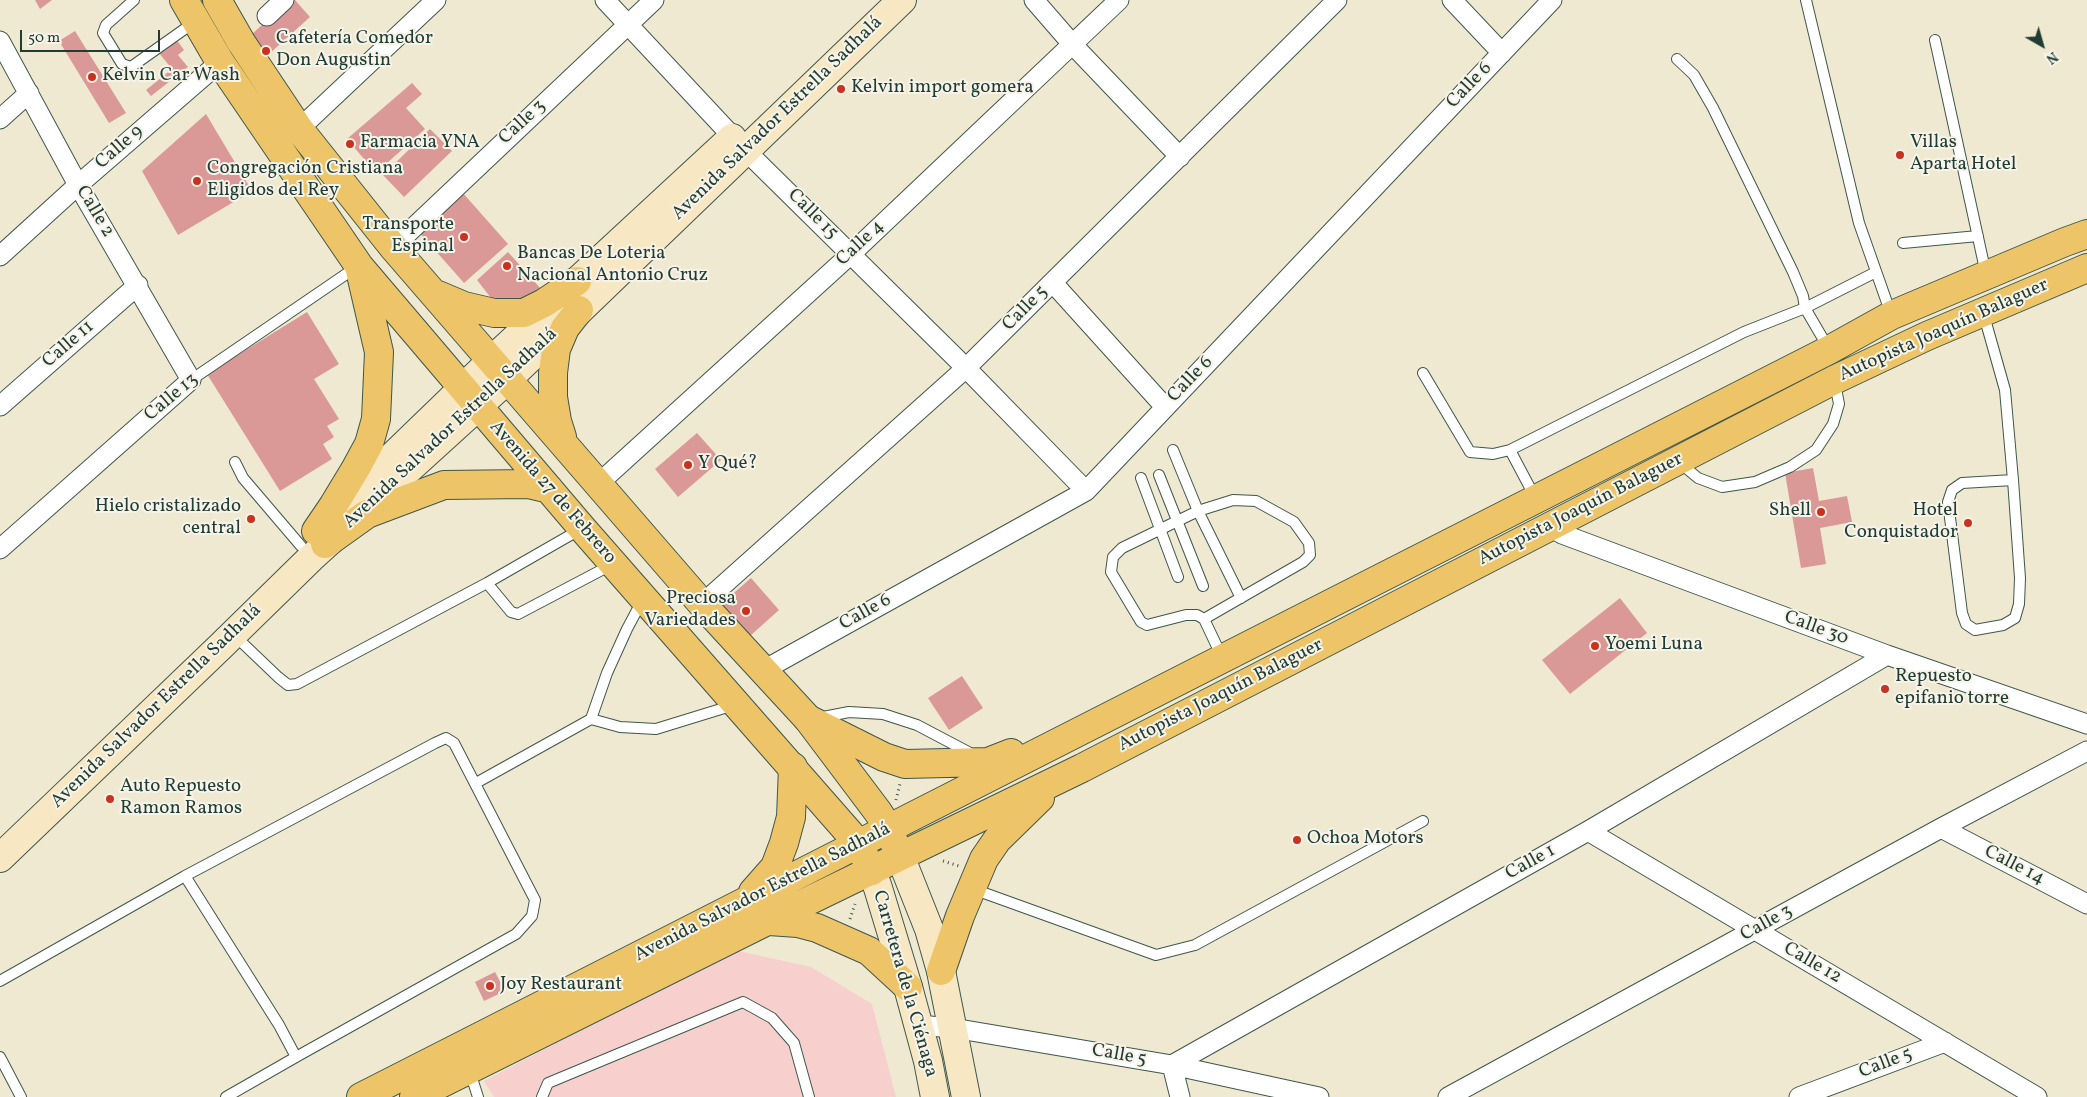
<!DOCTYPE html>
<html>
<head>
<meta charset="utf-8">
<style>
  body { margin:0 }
  #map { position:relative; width:2087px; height:1097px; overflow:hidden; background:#eee9d0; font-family:Vollkorn,serif }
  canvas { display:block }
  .north { position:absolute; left:2017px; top:20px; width:50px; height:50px; -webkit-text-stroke:4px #f7f3e8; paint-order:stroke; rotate:142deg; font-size:14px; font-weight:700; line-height:20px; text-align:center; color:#1f3d34 }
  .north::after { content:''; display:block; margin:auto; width:18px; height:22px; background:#1f3d34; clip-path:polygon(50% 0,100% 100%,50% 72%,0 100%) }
  .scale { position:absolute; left:20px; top:30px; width:140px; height:22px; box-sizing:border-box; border:2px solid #1f3d34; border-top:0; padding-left:6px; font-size:15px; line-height:18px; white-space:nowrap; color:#1f3d34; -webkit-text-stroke:4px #f7f3e8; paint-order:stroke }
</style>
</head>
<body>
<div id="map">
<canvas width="2087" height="1097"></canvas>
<div class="north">N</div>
<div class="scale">50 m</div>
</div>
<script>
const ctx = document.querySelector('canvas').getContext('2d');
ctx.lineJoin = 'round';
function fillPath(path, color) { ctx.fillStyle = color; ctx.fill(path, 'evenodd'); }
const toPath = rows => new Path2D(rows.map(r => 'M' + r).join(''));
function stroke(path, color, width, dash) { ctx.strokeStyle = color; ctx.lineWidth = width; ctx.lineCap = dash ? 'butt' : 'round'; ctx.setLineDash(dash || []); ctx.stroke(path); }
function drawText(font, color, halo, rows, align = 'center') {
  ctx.font = font + ' Vollkorn,serif'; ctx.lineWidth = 4; ctx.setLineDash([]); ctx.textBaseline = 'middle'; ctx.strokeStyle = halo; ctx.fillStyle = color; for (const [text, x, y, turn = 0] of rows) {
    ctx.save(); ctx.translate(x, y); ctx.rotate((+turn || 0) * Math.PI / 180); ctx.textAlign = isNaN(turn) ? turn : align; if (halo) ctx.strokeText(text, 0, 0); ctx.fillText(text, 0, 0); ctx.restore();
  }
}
fillPath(toPath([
  [734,950,811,967,872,1004,896,1097,494,1097,484,1081]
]), '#f7d0cd');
fillPath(toPath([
  [35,0,52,0,40,9],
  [289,0,295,0,310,17,269,54,251,35],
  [75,31,126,113,109,123,59,41],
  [176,39,184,50,178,55,188,67,151,96,146,90,172,69,159,53],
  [412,83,422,94,406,108,425,129,376,173,347,139],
  [206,114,252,191,178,235,142,171],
  [430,129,452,151,404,197,383,175],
  [462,192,508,244,464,283,418,231],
  [508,252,541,289,515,301,491,298,477,280],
  [307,312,339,364,314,379,339,419,327,426,334,437,323,444,332,459,280,491,207,374],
  [697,433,721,460,678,497,655,469],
  [1813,468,1819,501,1847,496,1852,522,1820,528,1826,564,1801,568,1785,473],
  [751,578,779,610,741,644,712,612],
  [1620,598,1647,633,1570,694,1542,660],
  [962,676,983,708,949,730,928,698],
  [495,972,505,991,484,1001,475,982]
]), '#da9996');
const lane = toPath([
  [134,0,106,25,103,33,122,64,131,67,196,21],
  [1806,0,1859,223,1891,314],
  [1935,40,1986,274],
  [1677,59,1694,75,1713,108,1793,272,1803,296,1805,308,1876,272],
  [1903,243,1978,236],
  [1983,312,2005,390,2013,480,2020,578,2019,604,2015,618,2003,625,1975,630,1966,624,1962,613,1948,502,1952,490,1962,483,2013,480],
  [1423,373,1470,452,1493,454,1510,450,1744,332,1805,308,1829,349],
  [191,380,358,266],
  [1173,450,1198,511,1241,598],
  [1510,450,1536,499],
  [235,462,243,478,301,546],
  [1680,463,1698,478,1722,487,1755,482,1790,467,1816,450,1833,424,1839,404,1835,383],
  [1159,475,1203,586],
  [1141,478,1178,577],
  [487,583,511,612,518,614,613,564],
  [1204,619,1303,562,1310,555,1309,543,1294,522,1256,501,1233,500,1198,511,1122,548,1113,557,1111,572,1141,622,1147,625,1186,615,1197,615,1204,619,1222,657],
  [233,634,278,677,288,685,297,684,487,583,581,529],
  [818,718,849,712,883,714,917,725,974,755],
  [591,719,607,673,627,629,643,599],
  [476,783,591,719,620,727,656,729,734,705],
  [973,889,1156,955,1195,945,1423,821],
  [0,981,185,876,279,1025,296,1057,516,934,532,916,535,900,454,743,446,738,435,743,185,876],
  [0,1057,21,1097],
  [469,1069,478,1097],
  [226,1097,296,1057],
  [542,1097,548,1083,743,1002,772,1018,794,1043,809,1097]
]);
const street = toPath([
  [605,0,746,151,966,368,1086,491],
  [1034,0,1073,45,1180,157],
  [1452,0,1502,53],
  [267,16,284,0],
  [0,41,78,185,191,380,0,549],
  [0,119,29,93],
  [299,129,436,0],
  [393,247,654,0],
  [0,256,78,185,220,62],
  [1053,283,1165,407],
  [0,406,138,285],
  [598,484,851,254,1119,0],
  [1548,526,1562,534,1887,655,2087,724],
  [702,604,966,368,1337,0],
  [762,671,1086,491,1552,0],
  [1941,828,2087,904],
  [1588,831,2037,1097],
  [918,1025,953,1028,1172,1065,1319,1097],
  [1180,1097,1172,1065,1588,831,1887,655],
  [1448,1097,1941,828,2087,751],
  [1799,1097,1945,1042]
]);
const secondary = toPath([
  [339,508,492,360,732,138],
  [900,856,929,929,941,971,966,1097],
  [0,858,221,646,311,558,508,379,902,0],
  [872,871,878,888,908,987,928,1061,935,1097]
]);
const primary = toPath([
  [184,0,220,62,359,266,582,528,858,843,872,871],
  [217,0,241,42,299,129,393,247,702,604,808,719,878,812,888,828,900,856],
  [438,295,464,306,494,313,524,313,544,303,577,281],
  [562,437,557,421,553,397,553,373,556,349,565,328,579,310],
  [316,531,333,506,356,468,369,444,376,419,379,352,360,270],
  [325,544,367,514,444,485,528,484,549,489]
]);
const highway = toPath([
  [808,719,884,757,905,764,988,762,1011,753],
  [753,892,775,867,784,843,791,817,793,767],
  [769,921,798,923,817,928,869,951,908,987],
  [941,971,960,916,984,859,997,840,1040,798],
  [361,1097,1829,350,1892,315,2065,242,2087,234],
  [414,1097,767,921,1082,768,1834,380,1927,336,2087,268]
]);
stroke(lane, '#3e574b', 12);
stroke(street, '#3e574b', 21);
stroke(secondary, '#3e574b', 30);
stroke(primary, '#3e574b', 30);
stroke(highway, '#3e574b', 30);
stroke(toPath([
  [896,800,900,784],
  [943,861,959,866],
  [850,919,855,904]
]), '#3e574b', 3, [1, 4]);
stroke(lane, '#fff', 10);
stroke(street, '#fff', 19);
stroke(secondary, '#f8e7c3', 28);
stroke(primary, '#eec469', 28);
stroke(highway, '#eec469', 28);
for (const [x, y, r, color] of [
  [266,51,5,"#c8321e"],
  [92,77,5,"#c8321e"],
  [841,89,5,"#c8321e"],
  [350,144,5,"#c8321e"],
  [1900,155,5,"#c8321e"],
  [197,181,5,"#c8321e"],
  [464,237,5,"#c8321e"],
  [507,266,5,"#c8321e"],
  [688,465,5,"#c8321e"],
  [1821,512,5,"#c8321e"],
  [251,519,5,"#c8321e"],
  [1968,523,5,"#c8321e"],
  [746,611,5,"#c8321e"],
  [1595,646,5,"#c8321e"],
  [1885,689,5,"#c8321e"],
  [110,799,5,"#c8321e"],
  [1297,840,5,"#c8321e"],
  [490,986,5,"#c8321e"]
]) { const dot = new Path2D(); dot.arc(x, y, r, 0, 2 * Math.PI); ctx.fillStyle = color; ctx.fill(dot); stroke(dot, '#f7f3e8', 2); }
drawText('19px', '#1f3d34', '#f7f3e8', [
  ["Cafetería Comedor",276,40],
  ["Don Augustin",276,62],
  ["Kelvin Car Wash",102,77],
  ["Kelvin import gomera",851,89],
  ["Farmacia YNA",360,144],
  ["Villas",1910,144],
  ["Aparta Hotel",1910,166],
  ["Congregación Cristiana",207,170],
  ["Eligidos del Rey",207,192],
  ["Transporte",454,226,"right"],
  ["Espinal",454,248,"right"],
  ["Bancas De Loteria",517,255],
  ["Nacional Antonio Cruz",517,277],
  ["Y Qué?",698,465],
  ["Hielo cristalizado",241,508,"right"],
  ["central",241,530,"right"],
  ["Shell",1811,512,"right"],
  ["Hotel",1958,512,"right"],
  ["Conquistador",1958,534,"right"],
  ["Preciosa",736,600,"right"],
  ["Variedades",736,622,"right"],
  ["Yoemi Luna",1605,646],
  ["Repuesto",1895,678],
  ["epifanio torre",1895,700],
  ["Auto Repuesto",120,788],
  ["Ramon Ramos",120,810],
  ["Ochoa Motors",1307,840],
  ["Joy Restaurant",500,986]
], 'left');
drawText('19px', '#1f3d34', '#f7f3e8', [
  ["Calle 6",1470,86,-46],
  ["Avenida Salvador Estrella Sadhalá",778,119,-44],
  ["Calle 3",523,123,-43],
  ["Calle 9",120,148,-41],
  ["Calle 2",94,212,59],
  ["Calle 15",812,215,45],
  ["Calle 4",861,244,-43],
  ["Calle 5",1026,309,-45],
  ["Autopista Joaquín Balaguer",1944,331,-24],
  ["Calle 11",69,345,-41],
  ["Calle 6",1191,380,-46],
  ["Calle 13",172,398,-40],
  ["Avenida Salvador Estrella Sadhalá",451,429,-43],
  ["Avenida 27 de Febrero",552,493,49],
  ["Autopista Joaquín Balaguer",1581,510,-27],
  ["Calle 6",866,613,-29],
  ["Calle 30",1816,629,20],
  ["Autopista Joaquín Balaguer",1221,696,-27],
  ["Avenida Salvador Estrella Sadhalá",157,707,-44],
  ["Calle 1",1531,863,-29],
  ["Calle 14",2014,866,27],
  ["Avenida Salvador Estrella Sadhalá",763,893,-27],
  ["Calle 3",1767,924,-29],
  ["Calle 12",1812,964,30],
  ["Carretera de la Ciénaga",904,984,74],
  ["Calle 5",1119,1056,10],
  ["Calle 5",1886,1064,-21]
]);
</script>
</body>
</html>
